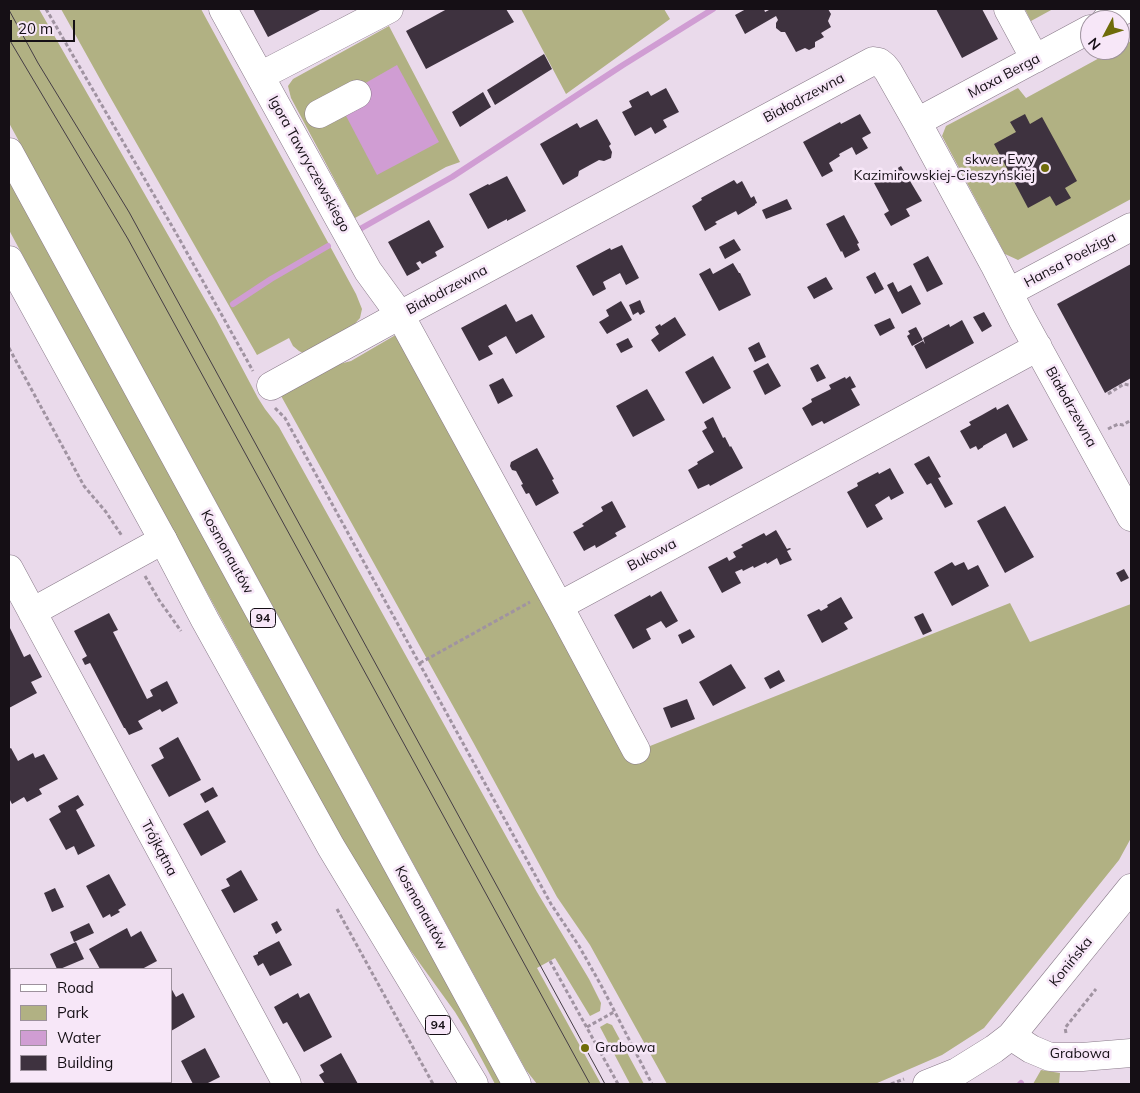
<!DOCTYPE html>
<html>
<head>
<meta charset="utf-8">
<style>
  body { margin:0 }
  #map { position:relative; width:1140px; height:1093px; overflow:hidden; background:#eadaeb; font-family:Mulish,sans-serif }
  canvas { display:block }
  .frame { position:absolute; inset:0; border:10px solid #150f15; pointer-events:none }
  .legend { position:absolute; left:10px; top:968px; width:162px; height:115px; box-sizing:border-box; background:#f7e7f8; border:1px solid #9d919d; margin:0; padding:6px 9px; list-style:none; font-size:15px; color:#150f15 }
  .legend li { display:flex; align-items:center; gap:10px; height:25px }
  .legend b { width:25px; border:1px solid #9d919d }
  .north { position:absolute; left:1080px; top:10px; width:50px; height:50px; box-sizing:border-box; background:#f7e7f8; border:1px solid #9d919d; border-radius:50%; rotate:230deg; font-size:14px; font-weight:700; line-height:20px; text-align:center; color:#150f15 }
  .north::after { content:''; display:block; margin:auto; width:18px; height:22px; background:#6f6c0a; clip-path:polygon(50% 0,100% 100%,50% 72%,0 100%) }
  .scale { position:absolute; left:10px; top:20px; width:65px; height:22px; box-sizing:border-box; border:2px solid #150f15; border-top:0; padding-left:6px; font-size:15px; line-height:18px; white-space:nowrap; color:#150f15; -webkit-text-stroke:4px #f7e7f8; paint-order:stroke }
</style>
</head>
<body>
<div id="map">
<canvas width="1140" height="1093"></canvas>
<div class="frame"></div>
<ul class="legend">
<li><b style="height:6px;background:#fff"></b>Road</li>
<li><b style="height:14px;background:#b1b183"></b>Park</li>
<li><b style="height:14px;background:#d09dd3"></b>Water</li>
<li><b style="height:14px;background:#3e323f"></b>Building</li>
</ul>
<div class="north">N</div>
<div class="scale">20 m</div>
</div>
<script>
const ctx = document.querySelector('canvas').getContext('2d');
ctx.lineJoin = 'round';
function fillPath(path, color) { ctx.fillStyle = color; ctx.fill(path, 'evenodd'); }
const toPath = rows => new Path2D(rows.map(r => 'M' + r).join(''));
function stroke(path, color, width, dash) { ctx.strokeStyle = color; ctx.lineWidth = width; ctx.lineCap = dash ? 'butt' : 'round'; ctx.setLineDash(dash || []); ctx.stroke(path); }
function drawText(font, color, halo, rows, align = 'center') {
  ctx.font = font + ' Mulish,sans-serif'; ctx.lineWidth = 5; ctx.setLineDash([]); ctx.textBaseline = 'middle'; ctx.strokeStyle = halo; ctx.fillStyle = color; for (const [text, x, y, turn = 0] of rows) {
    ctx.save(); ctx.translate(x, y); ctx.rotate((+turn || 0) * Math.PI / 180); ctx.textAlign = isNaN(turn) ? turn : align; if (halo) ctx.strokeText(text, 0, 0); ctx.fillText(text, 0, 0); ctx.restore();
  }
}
fillPath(toPath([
  [9,9,39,9,216,319,258,398,265,409,279,427,537,892,589,979,601,1003,600,1011,590,1016,555,958,537,968,601,1084,537,1084,526,1070,9,123],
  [61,9,201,9,356,294,362,309,360,318,351,328,305,354,299,351,293,346,289,338,257,355,105,88],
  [521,9,664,9,670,19,566,94],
  [1025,9,1053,9,1031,21],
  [389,26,460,162,446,167,355,218,291,98,288,86,293,79],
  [1131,41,1131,199,1018,260,1005,254,942,136,946,126,1018,88,1026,98,1114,50,1120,50,1120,47],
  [9,179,503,1084,495,1084,466,1030,455,1012,403,940,359,868,331,819,29,267,9,230],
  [399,333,645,748,1010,603,1030,642,1131,604,1131,838,1119,860,984,1028,942,1055,875,1084,667,1084,590,945,557,897,473,742,280,394,332,366,351,361],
  [607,1023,612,1025,644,1084,630,1084,600,1027],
  [1041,1070,1060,1073,1059,1084,1033,1084]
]), '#b1b183');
fillPath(toPath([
  [397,65,439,142,377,175,344,112,355,89]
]), '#d09dd3');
stroke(toPath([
  [360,229,452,177,623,65,713,9],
  [233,304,271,279,328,246],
  [1020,1084,1021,1083]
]), '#d09dd3', 6);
fillPath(toPath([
  [253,9,322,9,268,37],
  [447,9,506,9,514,22,426,69,406,31],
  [746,9,764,9,765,12,771,9,828,9,831,14,828,21,831,27,821,33,824,37,815,42,815,47,809,50,805,48,796,52,785,32,781,32,776,28,776,23,778,20,776,16,745,34,735,15],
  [936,9,982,9,998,39,962,58],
  [544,54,552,69,495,105,487,90],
  [666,88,679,112,663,120,667,127,655,134,651,127,635,136,622,112,632,107,629,101,648,91,651,96],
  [483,92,491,107,460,127,452,112],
  [860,114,871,133,862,138,868,148,856,155,852,147,839,154,840,156,829,163,833,171,822,177,803,142,840,122,841,124],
  [1025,114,1030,124,1042,117,1077,181,1065,188,1071,198,1056,206,1050,196,1028,208,994,144,1016,132,1010,122],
  [597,119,611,144,609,146,612,152,611,158,604,161,599,160,579,171,578,176,563,185,540,144,577,123,580,128],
  [901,166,922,201,906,209,910,216,891,226,884,214,889,211,874,183],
  [507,176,526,211,507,221,507,219,488,229,469,194,488,184,489,185],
  [734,180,737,184,742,181,751,198,754,196,757,203,755,204,755,205,738,215,736,211,715,222,717,224,705,231,692,206,702,200,701,198],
  [787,199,792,209,766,219,762,210],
  [844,215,859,243,857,244,860,250,845,258,842,251,841,252,826,224],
  [429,220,444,247,435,252,437,256,422,264,420,261,416,263,420,269,407,276,388,242],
  [734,239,741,250,725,259,719,247],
  [622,245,639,278,626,285,620,273,603,282,606,289,593,296,576,266,610,248,611,250],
  [928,256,943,284,927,292,913,264],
  [733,263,739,273,740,273,751,295,719,311,699,274,710,268,713,274],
  [1131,264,1131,378,1105,393,1057,304],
  [875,272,884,289,875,294,866,277],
  [826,277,833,289,814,299,807,287],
  [893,282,898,292,911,285,921,304,902,314,887,285],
  [640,300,645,312,640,315,638,312,633,315,629,305],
  [621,301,632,320,607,334,599,322,609,316,606,310],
  [506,304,516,322,532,314,545,337,516,354,506,336,488,346,493,354,479,361,461,328],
  [984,312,992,326,982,332,973,317],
  [675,317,686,335,659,352,651,340,659,334,655,327,660,324,661,326],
  [890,318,895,328,880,336,874,325],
  [962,320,974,343,926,369,914,346,923,341,925,344,923,338,949,324,950,327],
  [916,327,923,340,912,346,907,336,910,334,908,331],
  [628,338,633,347,621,353,616,344],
  [759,342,766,357,755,362,748,348],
  [713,356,731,388,703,404,685,372],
  [768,363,781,386,765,395,753,371],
  [818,364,826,378,817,382,810,368],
  [850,376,856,387,851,389,860,405,824,424,822,421,812,426,802,408,812,402,811,399,831,389,829,385,845,377,846,379],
  [503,378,513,396,498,404,489,385],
  [647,389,665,420,633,437,616,406],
  [1008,404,1028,440,1013,448,1006,433,983,446,983,447,978,450,976,446,970,449,960,431,971,425,969,422,982,415,996,407,997,410],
  [713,417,723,438,725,437,730,447,731,446,743,468,710,486,709,484,698,489,688,470,698,464,697,462,714,452,702,431,707,428,704,422],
  [537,448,554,479,552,480,559,493,536,506,529,493,526,494,521,485,523,484,516,471,512,470,510,466,511,462],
  [929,456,941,477,938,478,953,504,945,508,931,483,927,485,914,464],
  [890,468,904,493,891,500,889,496,875,505,883,519,867,528,847,492,858,486,857,483,878,472,879,474],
  [612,501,626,527,615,533,617,536,596,548,595,545,584,551,573,532,584,526,582,524,603,511,601,507],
  [1005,506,1034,557,1005,573,977,521],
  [776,530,787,549,790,548,791,549,787,551,792,560,780,565,777,558,767,564,766,562,754,568,753,566,743,571,742,569,735,572,741,583,722,593,708,567,727,557,729,561,736,557,733,552,743,547,741,545,764,533,766,536],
  [952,562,955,566,964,562,968,570,978,565,989,586,952,606,934,572],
  [1124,569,1129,578,1121,582,1116,573],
  [661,591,678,621,666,628,661,621,646,629,651,639,633,649,614,615,650,595,651,597],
  [841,597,853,618,844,623,848,629,822,643,807,615,819,609,821,611,828,607,827,605],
  [109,613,118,630,113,632,147,699,153,696,150,690,167,681,178,703,162,712,160,709,138,721,143,729,129,735,125,728,124,728,90,663,85,665,82,659,87,656,74,631],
  [923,613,932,631,923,635,914,617],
  [9,626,24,657,30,654,42,677,31,682,37,693,9,708],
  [690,629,695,637,682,644,678,635],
  [731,664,746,688,713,706,699,682],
  [779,670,785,681,770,689,764,678],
  [687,699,695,719,671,728,663,708],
  [178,737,201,780,169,797,151,765,164,758,159,748],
  [11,748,18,761,33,753,35,758,44,754,58,779,39,789,42,794,27,802,24,797,12,804,9,798,9,749],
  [213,787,218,796,205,803,200,794],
  [78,795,84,805,76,810,95,846,78,855,74,846,66,850,49,819,61,812,58,806],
  [208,810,226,842,201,856,183,824],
  [241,870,258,900,234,913,221,890,230,886,226,879],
  [109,874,126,905,118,910,120,912,111,917,110,914,103,918,86,886],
  [55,888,64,907,52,912,44,893],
  [277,921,282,930,276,934,271,924],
  [89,923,94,933,74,942,70,932],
  [127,928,131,937,141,931,157,961,142,969,100,969,89,949],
  [279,941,292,965,270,976,263,963,258,966,253,956,258,954,258,952],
  [76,942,84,959,60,969,57,969,50,954],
  [171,988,176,997,183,993,195,1017,171,1031],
  [298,993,300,998,309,993,332,1037,304,1052,287,1022,283,1024,274,1007],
  [205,1048,220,1077,206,1084,193,1084,181,1061],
  [341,1053,358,1084,325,1084,319,1075,324,1072,320,1065]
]), '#3e323f');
const minor = toPath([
  [223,9,368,271,400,315,559,606,1038,347],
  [1008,9,1035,59],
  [1106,20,1126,9],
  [260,76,389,9],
  [319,114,357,94],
  [917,122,1090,29],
  [1009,292,1131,227],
  [271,386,400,315,873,61,879,62,884,66,888,71,917,122,994,264,1022,319,1131,517],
  [9,569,287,1084],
  [559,606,636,750],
  [32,612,163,540],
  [1011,1036,1031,1049,1050,1057,1082,1057,1131,1053],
  [927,1084,957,1072,994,1049,1011,1036,1131,888]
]);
const major = toPath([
  [9,152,517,1084],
  [9,260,163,540,205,620,331,847,474,1084]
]);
stroke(minor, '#887988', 29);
stroke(major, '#887988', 29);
stroke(toPath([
  [46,9,176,233,253,371],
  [9,348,84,486,106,512,122,536],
  [1108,394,1124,384,1129,385,1131,384],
  [275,408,285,418,551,904,579,946,602,987,652,1084],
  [1108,429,1118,424,1123,425,1131,420],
  [145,576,159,600,181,631],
  [420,663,530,602],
  [337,909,433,1084],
  [550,961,618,1084],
  [587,1027,614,1012],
  [1066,1033,1065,1028,1096,989],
  [891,1084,904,1079]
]), '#a093a1', 3, [4, 2.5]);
stroke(minor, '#fff', 28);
stroke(major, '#fff', 28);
stroke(toPath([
  [9,10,38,63,129,212,605,1084],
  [9,39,128,239,590,1084]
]), '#453d45', 1);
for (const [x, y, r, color] of [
  [1045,168,5,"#6f6c0a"],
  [585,1048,5,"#6f6c0a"]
]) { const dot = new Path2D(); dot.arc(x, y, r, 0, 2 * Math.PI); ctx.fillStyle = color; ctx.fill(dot); stroke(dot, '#f7e7f8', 2); }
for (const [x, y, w] of [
  [263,618,25],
  [438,1025,25]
]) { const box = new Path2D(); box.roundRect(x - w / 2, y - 9.5, w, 19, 4); ctx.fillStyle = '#f7e7f8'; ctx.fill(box); stroke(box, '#150f15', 1); }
drawText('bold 12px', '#150f15', null, [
  ["94",263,618],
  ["94",438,1025]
]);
drawText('14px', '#150f15', '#f7e7f8', [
  ["Maxa Berga",1004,76,-28],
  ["Białodrzewna",804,98,-28],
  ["Igora Tawryczewskiego",309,164,61],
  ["Hansa Poelziga",1070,260,-28],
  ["Białodrzewna",447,290,-28],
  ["Białodrzewna",1071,407,61],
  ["Kosmonautów",227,552,61],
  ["Bukowa",652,555,-28],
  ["Trójkątna",159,848,62],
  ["Kosmonautów",421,908,61],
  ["Konińska",1071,962,-51],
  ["Grabowa",1080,1054]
]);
drawText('14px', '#150f15', '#f7e7f8', [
  ["skwer Ewy",1035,160],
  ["Kazimirowskiej-Cieszyńskiej",1035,176],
  ["Grabowa",595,1048,"left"]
], 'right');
</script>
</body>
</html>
